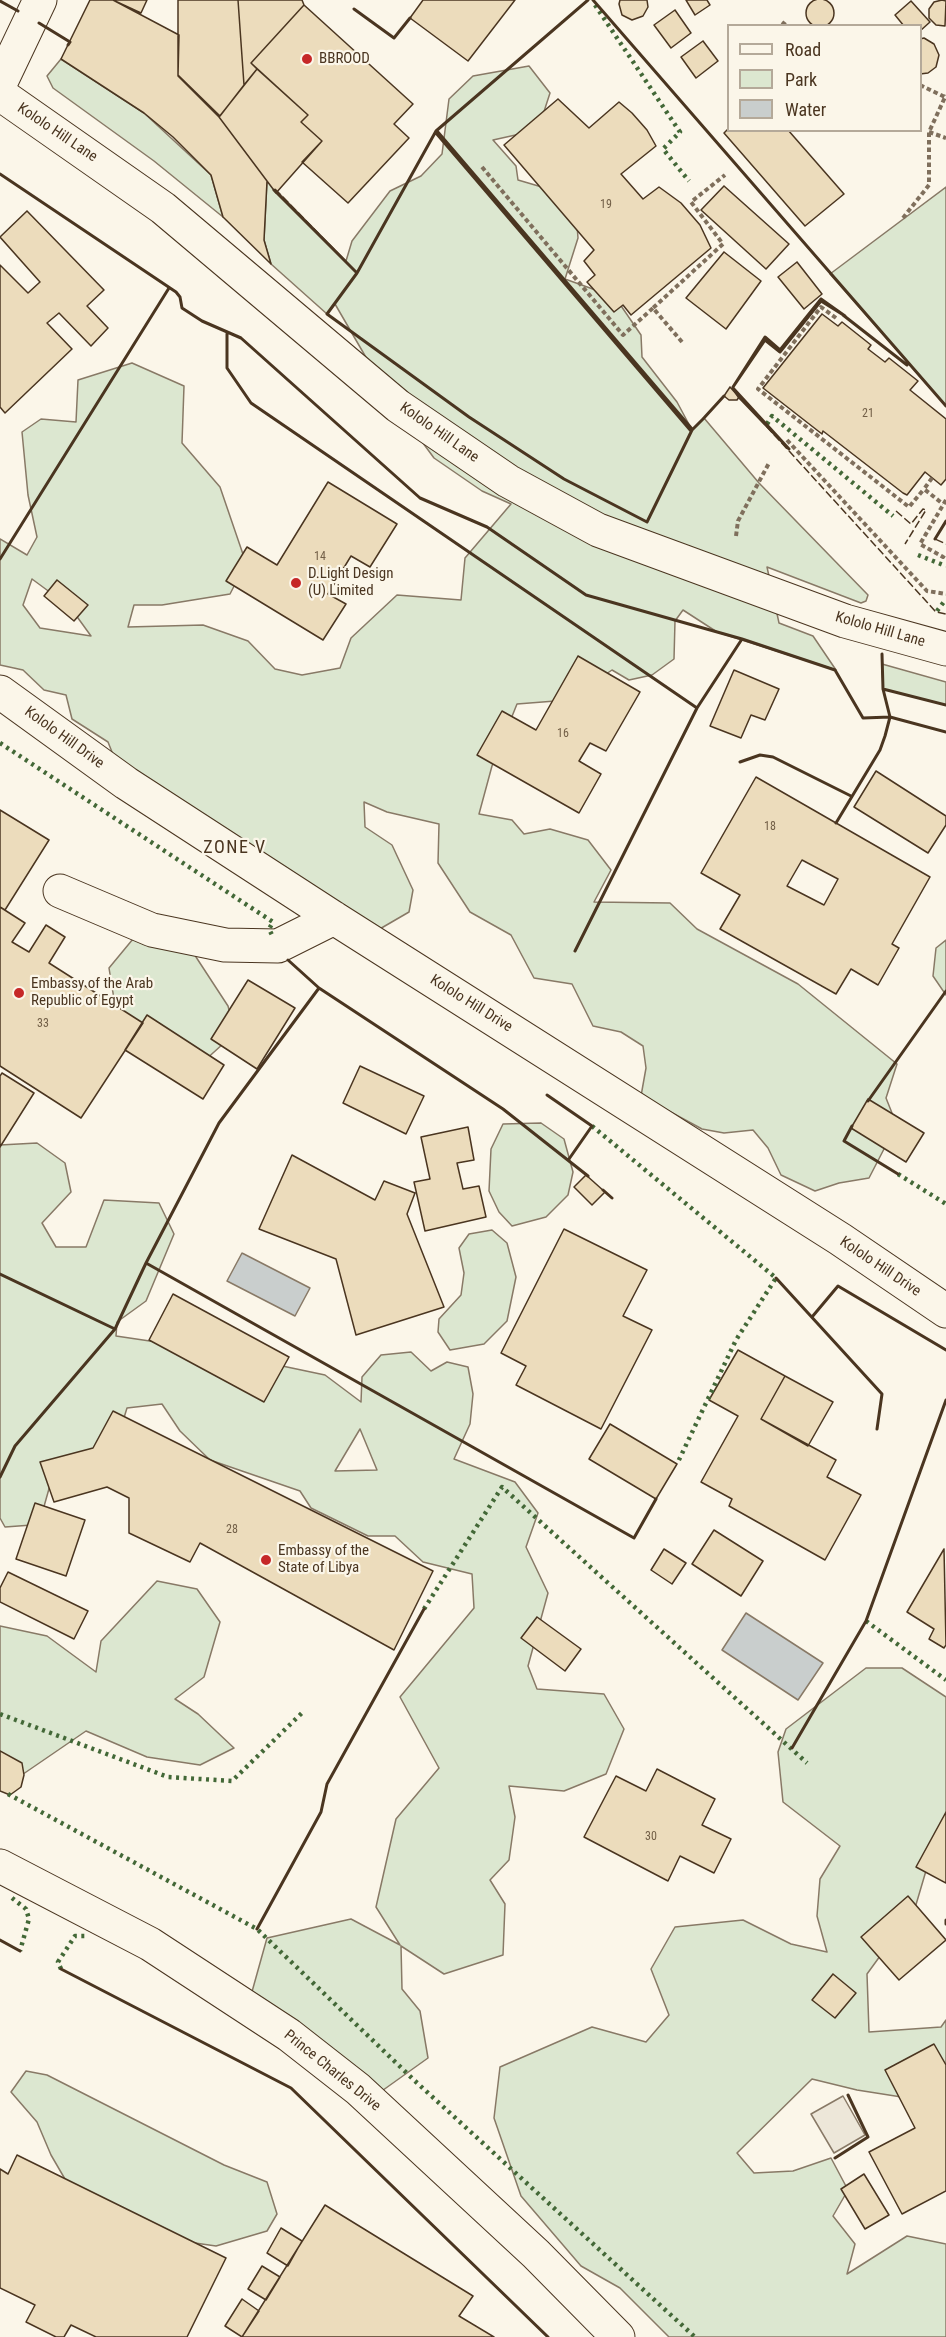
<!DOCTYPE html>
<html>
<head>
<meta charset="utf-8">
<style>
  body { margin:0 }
  #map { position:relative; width:946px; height:2337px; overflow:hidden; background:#fbf6e9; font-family:"Roboto Condensed",sans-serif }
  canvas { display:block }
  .legend { position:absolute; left:727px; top:24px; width:195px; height:108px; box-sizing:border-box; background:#fbf6e9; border:2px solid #b4a999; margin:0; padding:8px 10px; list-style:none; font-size:18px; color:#4a3520 }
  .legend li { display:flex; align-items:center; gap:12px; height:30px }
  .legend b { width:30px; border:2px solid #b4a999 }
</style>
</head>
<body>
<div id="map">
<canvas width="946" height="2337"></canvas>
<ul class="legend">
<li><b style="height:8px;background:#fbf6e9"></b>Road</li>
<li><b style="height:16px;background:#dce7d0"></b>Park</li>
<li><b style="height:16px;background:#c9cecd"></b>Water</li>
</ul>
</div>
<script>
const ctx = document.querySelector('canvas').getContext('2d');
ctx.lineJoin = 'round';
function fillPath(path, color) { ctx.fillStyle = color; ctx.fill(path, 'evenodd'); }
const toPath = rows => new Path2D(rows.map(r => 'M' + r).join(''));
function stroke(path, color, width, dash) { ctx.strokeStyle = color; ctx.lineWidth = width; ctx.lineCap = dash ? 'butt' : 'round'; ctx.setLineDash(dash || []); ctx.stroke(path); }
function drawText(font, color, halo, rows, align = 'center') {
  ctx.font = font + ' "Roboto Condensed",sans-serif'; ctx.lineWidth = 4.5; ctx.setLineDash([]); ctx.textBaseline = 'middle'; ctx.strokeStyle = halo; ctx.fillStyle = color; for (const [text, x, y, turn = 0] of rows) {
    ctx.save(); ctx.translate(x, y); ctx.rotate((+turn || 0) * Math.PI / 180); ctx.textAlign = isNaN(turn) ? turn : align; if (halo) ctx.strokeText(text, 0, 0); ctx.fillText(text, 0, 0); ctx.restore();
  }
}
const green = toPath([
  [61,59,144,113,211,175,223,217,154,161,53,88,47,76,61,59],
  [529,66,550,93,538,130,493,140,516,166,518,180,552,190,576,212,578,238,565,279,615,297,641,335,642,357,677,402,692,430,704,418,759,483,868,595,866,601,861,603,767,567,779,623,813,636,836,670,717,632,683,610,675,621,674,659,652,675,629,680,612,670,568,700,517,704,492,766,479,814,512,820,524,834,550,829,588,840,611,870,594,902,670,903,697,929,798,984,897,1064,886,1098,892,1113,884,1149,869,1178,839,1183,815,1191,781,1175,768,1148,753,1130,724,1133,702,1129,641,1096,646,1068,643,1046,621,1032,593,1026,572,984,534,978,511,935,470,912,438,863,439,824,387,812,364,802,365,827,392,845,413,890,409,912,378,930,124,782,108,742,72,719,66,695,44,690,23,670,0,665,0,539,27,555,37,537,28,495,22,432,41,419,76,422,78,380,132,363,184,386,182,443,220,487,246,563,230,594,162,605,134,605,128,627,203,625,248,641,275,669,302,675,340,668,351,638,397,595,461,600,465,558,511,504,482,491,434,458,389,397,335,304,327,314,271,264,264,240,267,181,346,261,352,241,390,191,421,176,442,154,449,99,473,76,529,66],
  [32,579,70,607,91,636,40,628,23,605,32,579],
  [946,187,946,406,830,274,946,187],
  [882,664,946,682,946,705,883,689,882,664],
  [152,916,184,922,196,957,228,1006,233,1025,224,1043,203,1062,130,1047,114,999,109,968,152,916],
  [946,940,946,995,933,976,936,948,946,940],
  [541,1123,564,1139,573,1172,568,1195,546,1217,512,1226,499,1212,489,1191,491,1149,503,1124,541,1123],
  [37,1143,65,1163,71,1192,42,1223,56,1247,86,1247,104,1200,159,1203,174,1234,146,1301,117,1322,116,1336,197,1348,325,1375,361,1402,362,1377,381,1355,411,1352,431,1371,447,1362,468,1367,473,1394,470,1424,454,1459,515,1482,538,1513,526,1547,548,1593,528,1666,537,1689,604,1694,624,1729,606,1774,564,1791,509,1786,515,1817,509,1860,490,1880,505,1904,503,1955,444,1974,401,1946,402,1989,420,2011,428,2058,379,2093,248,2006,267,1938,351,1919,400,1945,376,1907,396,1819,439,1768,400,1697,474,1608,472,1574,423,1562,395,1536,368,1536,311,1508,300,1491,210,1460,180,1431,162,1404,127,1408,119,1434,54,1471,43,1510,32,1525,5,1527,0,1518,0,1145,37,1143],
  [360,1429,377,1470,335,1471,360,1429],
  [492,1230,507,1243,516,1277,507,1321,484,1344,450,1350,438,1332,439,1319,461,1295,464,1273,459,1248,469,1234,492,1230],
  [157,1581,197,1589,220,1622,204,1677,175,1699,198,1714,234,1748,200,1765,147,1757,86,1731,13,1781,0,1772,0,1626,47,1636,96,1672,101,1641,157,1581],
  [866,1668,902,1668,946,1697,946,1858,928,1864,915,1908,867,1974,869,2032,941,2027,946,2020,946,2104,857,2090,812,2079,737,2153,754,2173,793,2171,831,2158,848,2190,833,2216,855,2244,847,2274,907,2236,946,2244,946,2337,669,2337,620,2288,581,2266,521,2196,494,2118,500,2067,592,2027,646,2042,669,2015,651,1969,675,1927,743,1920,791,1944,827,1952,817,1916,820,1879,840,1846,783,1802,778,1752,786,1729,866,1668],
  [26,2071,47,2075,224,2165,267,2182,277,2214,267,2231,216,2246,160,2238,76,2198,51,2155,37,2122,11,2092,26,2071]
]);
fillPath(green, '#dce7d0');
stroke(green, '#887966', 1.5);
const parking = toPath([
  [843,2096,865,2135,834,2153,811,2114,843,2096]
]);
fillPath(parking, '#ede7d9');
stroke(parking, '#887966', 1.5);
const water = toPath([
  [242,1253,310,1288,295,1316,227,1281,242,1253],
  [746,1613,823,1663,798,1700,722,1650,746,1613]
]);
fillPath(water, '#c9cecd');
stroke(water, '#887966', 1.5);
const building = toPath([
  '806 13a14 14 0 1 1 28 0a14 14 0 1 1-28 0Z',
  [90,0,113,0,179,35,178,76,219,117,267,181,264,240,271,264,223,217,211,175,173,137,144,113,61,59,90,0],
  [113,0,147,0,141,13,113,0],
  [178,0,238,0,244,85,220,116,178,75,178,0],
  [238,0,302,0,304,5,251,63,257,69,244,85,238,0],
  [423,0,515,0,468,61,410,18,423,0],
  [620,0,647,0,648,7,643,16,632,20,622,15,619,4,620,0],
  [686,0,707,0,710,5,695,15,686,0],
  [942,0,946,1,945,26,936,25,929,18,929,9,934,2,942,0],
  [911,1,930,22,920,31,920,26,904,26,895,15,911,1],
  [304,5,413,104,394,124,409,138,348,203,302,162,322,141,301,122,308,115,251,63,304,5],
  [675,10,691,33,671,48,654,25,675,10],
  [924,38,934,44,939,55,936,67,928,73,920,74,920,39,924,38],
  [703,41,718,61,696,78,681,57,703,41],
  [257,69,308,115,301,122,322,141,276,193,219,117,257,69],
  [558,99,589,128,619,102,632,113,647,130,656,146,621,174,643,199,659,187,681,203,700,225,711,248,631,315,623,305,614,312,587,282,595,275,584,261,594,250,504,145,558,99],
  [728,129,788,130,844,194,805,226,724,133,728,129],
  [724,186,789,244,766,269,701,210,724,186],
  [27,211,104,290,87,306,108,328,91,346,59,313,47,323,72,349,5,413,0,407,0,265,28,293,40,282,0,237,27,211],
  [724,252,761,281,726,329,686,298,724,252],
  [797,262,822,294,804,309,778,277,797,262],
  [822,314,838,326,842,322,871,345,868,349,885,362,889,358,918,381,910,390,946,419,946,479,941,485,925,472,907,495,903,493,823,431,822,434,763,388,822,314],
  [730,387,739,397,737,400,729,400,724,396,730,387],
  [328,482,397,524,370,567,351,556,328,594,346,604,323,640,226,581,247,547,277,565,328,482],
  [57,580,88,605,74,621,44,596,57,580],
  [578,656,640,692,606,751,590,743,579,761,601,774,579,813,477,755,502,711,536,730,578,656],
  [734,670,779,689,765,720,751,715,741,738,710,726,734,670],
  [876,771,946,816,946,825,928,853,854,807,876,771],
  [756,777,930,877,892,944,899,948,878,985,851,969,836,994,720,929,740,895,701,873,756,777],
  [802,860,838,879,824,905,787,886,802,860],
  [0,810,49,840,5,910,0,907,0,810],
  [0,907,25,923,12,942,29,952,46,925,65,937,49,963,143,1023,81,1118,0,1066,0,907],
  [248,980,295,1008,257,1069,211,1039,248,980],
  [147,1015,224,1065,203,1099,125,1050,147,1015],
  [360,1066,424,1096,406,1134,343,1103,360,1066],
  [2,1073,34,1093,0,1147,0,1076,2,1073],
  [868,1099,924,1133,906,1162,851,1128,868,1099],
  [468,1127,474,1160,457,1163,463,1189,479,1186,486,1217,425,1231,414,1182,430,1179,421,1137,468,1127],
  [292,1155,375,1200,384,1181,415,1193,407,1214,444,1307,356,1335,336,1259,259,1229,292,1155],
  [586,1175,605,1192,592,1205,574,1187,586,1175],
  [564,1229,647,1270,623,1316,652,1330,601,1429,516,1385,526,1366,501,1353,564,1229],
  [173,1294,289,1357,264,1402,149,1340,173,1294],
  [738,1350,785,1376,761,1419,836,1460,827,1477,861,1495,825,1560,729,1506,732,1499,701,1482,738,1416,709,1400,738,1350],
  [785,1376,833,1402,808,1446,761,1419,785,1376],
  [113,1411,433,1571,394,1650,200,1543,190,1562,129,1533,129,1498,107,1487,54,1502,40,1462,93,1448,113,1411],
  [610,1424,677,1464,656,1499,589,1459,610,1424],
  [35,1503,85,1520,66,1576,16,1559,35,1503],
  [714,1530,763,1561,741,1596,692,1564,714,1530],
  [664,1549,686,1563,672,1584,651,1570,664,1549],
  [944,1549,946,1645,944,1648,929,1639,934,1629,907,1612,944,1549],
  [8,1572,88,1611,74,1639,0,1602,0,1588,8,1572],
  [537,1617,581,1649,565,1671,521,1638,537,1617],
  [0,1751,22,1763,24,1775,21,1787,10,1795,0,1791,0,1751],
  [657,1769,715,1799,702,1825,731,1839,714,1873,680,1856,668,1881,584,1837,616,1776,646,1791,657,1769],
  [946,1812,946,1883,916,1867,946,1812],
  [908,1896,946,1940,899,1980,861,1937,908,1896],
  [833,1974,856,1993,835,2018,812,2000,833,1974],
  [934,2044,946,2065,946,2191,902,2214,869,2152,915,2128,885,2070,934,2044],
  [17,2155,226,2258,187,2337,96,2337,71,2325,64,2337,56,2337,26,2322,35,2305,0,2288,0,2169,8,2174,17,2155],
  [864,2174,889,2215,865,2229,841,2189,864,2174],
  [325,2205,473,2296,459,2316,494,2337,242,2337,325,2205],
  [281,2228,302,2241,288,2266,267,2253,281,2228],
  [262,2266,280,2277,266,2300,248,2289,262,2266],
  [242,2299,259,2311,242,2337,225,2326,242,2299]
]);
fillPath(building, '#ecdcbc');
stroke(building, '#4a3520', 1.5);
const minor = toPath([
  [0,84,40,0],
  [0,94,163,208,398,406,508,481,598,530,845,621,946,649],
  [0,692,126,783,334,918,840,1239,946,1311],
  [60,891,152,930,225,945,278,946,334,918],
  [0,1866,150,1944,289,2035,358,2089,536,2254,618,2337]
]);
stroke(minor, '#4a3520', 35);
stroke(toPath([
  [782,22,787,26],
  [920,85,945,97],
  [929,132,946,138],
  [482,167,623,335,653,308],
  [903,218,929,185,929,132,946,95],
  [836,318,821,307,758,389,909,507,924,489],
  [682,342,653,308,723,244,691,202,725,175],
  [787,440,927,591,946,594],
  [932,478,924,489,943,504],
  [946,500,920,544,943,557,946,553],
  [736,536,738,521,769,463]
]), '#7f6f5c', 4, [4.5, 3]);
stroke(minor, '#fbf6e9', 33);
stroke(toPath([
  [595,5,680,132,663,149,689,181],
  [767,424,772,416,893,516],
  [918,555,946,566],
  [937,611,946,599],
  [0,743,273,922,269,929,272,935],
  [592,1126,776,1278,736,1340,677,1464],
  [898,1174,946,1204],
  [424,1609,502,1487,807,1763],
  [866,1621,946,1680],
  [0,1714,168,1777,232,1781,304,1711],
  [8,1794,257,1929,415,2081,695,2337],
  [12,1898,26,1909,29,1919,20,1951],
  [61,1969,58,1962,75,1936,88,1936]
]), '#436837', 4.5, [3, 4.5]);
stroke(toPath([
  [436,131,692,430],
  [275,189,357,273],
  [737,394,936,612,946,614],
  [896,511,911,524,923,509,926,510,905,544],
  [946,521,935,539,946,544]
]), '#4a3520', 1.5, [8, 3]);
stroke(toPath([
  [588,0,436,131,357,273,327,314,469,417,564,479,647,522,692,430,704,418],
  [593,0,946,406],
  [0,1,18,11],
  [354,9,394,38,410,18],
  [39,23,70,42,68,45],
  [437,131,692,429,691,431,436,133,437,131],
  [0,174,176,292,180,297,182,308,202,321,241,338,420,498,487,527,586,595,742,639,835,670,863,718,890,717,946,732],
  [274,190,357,273],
  [821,299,845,316,821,301,780,352,765,340,733,387,765,337,780,350,821,299],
  [843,315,907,365],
  [227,333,227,368,251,403,697,708],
  [733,388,789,449,739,397,733,388],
  [703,419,724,396],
  [935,539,946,521],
  [0,559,169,288],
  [883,689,946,705],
  [740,762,760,755,773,757,851,796],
  [836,823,880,750,885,736,890,717,883,689,882,654],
  [575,951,697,708,742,639],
  [288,960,319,988,503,1109,588,1176],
  [547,1095,592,1126,569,1159],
  [868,1101,946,991],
  [852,1126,844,1141,898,1174],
  [603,1190,612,1198],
  [146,1263,634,1538,656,1499],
  [0,1274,115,1329,15,1446,0,1477],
  [776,1278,882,1394,877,1429],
  [812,1317,838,1286,946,1350],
  [115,1329,146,1263,219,1123,319,988],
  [792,1748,866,1621,946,1400],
  [946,1920,946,1924],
  [257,1929,321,1812,327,1784,424,1609],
  [0,1940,20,1951],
  [61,1969,291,2088,548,2337],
  [835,2158,868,2137,848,2095]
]), '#4a3520', 3);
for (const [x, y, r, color] of [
  [307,59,6,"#c62828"],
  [296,583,6,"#c62828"],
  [19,993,6,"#c62828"],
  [266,1560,6,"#c62828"]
]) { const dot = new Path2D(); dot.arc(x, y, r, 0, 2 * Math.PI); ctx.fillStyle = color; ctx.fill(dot); stroke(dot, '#fbf6e9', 2); }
drawText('12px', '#725f47', null, [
  ["19",606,205],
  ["21",868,414],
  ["14",320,557],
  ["16",563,734],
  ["18",770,827],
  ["33",43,1024],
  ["28",232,1530],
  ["30",651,1837]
]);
drawText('15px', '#4a3520', '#fbf6e9', [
  ["BBROOD",319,59],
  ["D.Light Design",308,574],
  ["(U) Limited",308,591],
  ["Embassy of the Arab",31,984],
  ["Republic of Egypt",31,1001],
  ["Embassy of the",278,1551],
  ["State of Libya",278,1568]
], 'left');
drawText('15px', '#4a3520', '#fbf6e9', [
  ["Kololo Hill Lane",57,133,34],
  ["Kololo Hill Lane",439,433,35],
  ["Kololo Hill Lane",880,630,16],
  ["Kololo Hill Drive",64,738,36],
  ["Kololo Hill Drive",471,1004,32],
  ["Kololo Hill Drive",880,1267,34],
  ["Prince Charles Drive",332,2071,39]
]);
ctx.letterSpacing = '1.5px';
drawText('18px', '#4a3520', '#fbf6e9', [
  ["ZONE V",235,848]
]);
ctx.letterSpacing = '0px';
</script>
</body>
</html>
